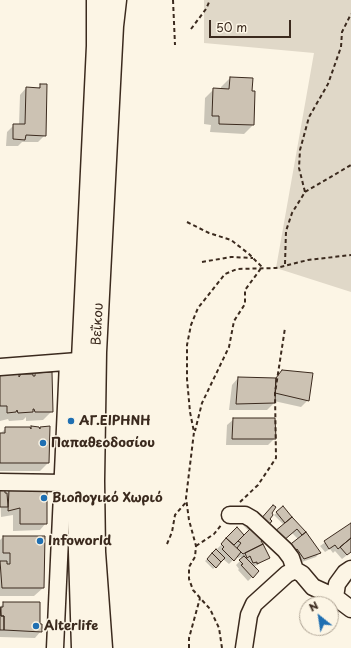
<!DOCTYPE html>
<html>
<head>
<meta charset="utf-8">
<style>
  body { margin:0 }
  #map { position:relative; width:351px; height:648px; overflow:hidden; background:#fcf5e5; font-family:"Playpen Sans",sans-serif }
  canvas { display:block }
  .north { position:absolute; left:299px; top:596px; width:40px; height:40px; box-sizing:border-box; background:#fcf5e5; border:1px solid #afa495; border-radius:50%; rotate:330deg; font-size:11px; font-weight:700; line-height:16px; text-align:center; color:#3b2a1e }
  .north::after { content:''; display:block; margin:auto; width:14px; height:18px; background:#1f6fb2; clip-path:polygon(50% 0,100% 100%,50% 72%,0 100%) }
  .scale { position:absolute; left:209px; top:20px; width:82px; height:18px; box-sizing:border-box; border:2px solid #3b2a1e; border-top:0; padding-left:5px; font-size:12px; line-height:14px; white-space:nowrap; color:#3b2a1e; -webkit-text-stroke:3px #fcf5e5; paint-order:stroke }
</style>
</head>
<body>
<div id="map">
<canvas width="351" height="648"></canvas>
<div class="north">N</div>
<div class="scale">50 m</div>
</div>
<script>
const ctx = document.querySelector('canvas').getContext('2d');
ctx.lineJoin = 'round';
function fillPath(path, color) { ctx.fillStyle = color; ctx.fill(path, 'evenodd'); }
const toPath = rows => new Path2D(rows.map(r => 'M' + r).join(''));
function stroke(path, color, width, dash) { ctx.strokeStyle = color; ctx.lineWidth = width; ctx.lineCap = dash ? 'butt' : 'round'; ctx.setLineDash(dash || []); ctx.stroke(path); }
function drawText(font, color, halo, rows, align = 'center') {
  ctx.font = font + ' "Playpen Sans",sans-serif'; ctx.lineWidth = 3; ctx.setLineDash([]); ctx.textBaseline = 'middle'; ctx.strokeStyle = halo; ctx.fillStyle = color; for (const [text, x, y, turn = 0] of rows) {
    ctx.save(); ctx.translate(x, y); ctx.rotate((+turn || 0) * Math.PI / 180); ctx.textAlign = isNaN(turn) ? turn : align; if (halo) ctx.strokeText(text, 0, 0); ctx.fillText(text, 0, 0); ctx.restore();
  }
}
fillPath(toPath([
  [204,0,351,0,351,292,276,268,314,53,204,43]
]), '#e0d8c8');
fillPath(toPath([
  [230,78,251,92,254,92,253,125,244,134,210,132,211,125,204,124,205,98,214,89,221,90,221,87],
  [41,85,45,135,38,142,22,142,18,146,6,146,7,132,14,125,19,125,20,95,26,88,37,89],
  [283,371,308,400,301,407,274,401,274,403,267,410,229,410,232,385,238,378,275,379],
  [36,374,52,411,43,420,26,421,26,417,23,420,9,421,8,419,0,421,0,376,32,377],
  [234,419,275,438,268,445,226,445,227,425],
  [32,427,39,429,41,428,48,463,40,471,0,471,0,434,6,428,30,429],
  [0,491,4,494,9,491,46,523,40,530,13,531,13,515,1,517],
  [283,508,312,540,320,552,316,557,299,563,283,553,298,539,274,515],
  [247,519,253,525,249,529,260,541,269,557,254,567,258,571,248,581,238,570,239,569,236,565,242,559,241,557,238,558,237,556,229,564,223,559,213,569,205,561,216,551,219,553,220,552,217,549,237,529,244,536,249,531,242,524],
  [351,524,351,552,342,559,335,551,333,553,330,549,325,552,320,546],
  [3,537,43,588,34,596,0,596,0,540],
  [4,603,39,625,41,631,35,638,0,637,0,607]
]), '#0003');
const building = toPath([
  [230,77,253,78,252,91,255,91,254,125,219,124,219,116,212,116,213,88,229,89,230,77],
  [40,84,47,84,46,136,26,135,25,140,13,139,13,124,25,124,26,87,40,88,40,84],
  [282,370,313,373,309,401,275,393,276,378,282,370],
  [52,372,53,412,35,412,34,409,33,409,33,412,18,413,17,410,16,412,7,413,7,406,0,406,0,375,19,374,19,377,21,374,33,374,33,376,35,376,35,373,52,372],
  [238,377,276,378,275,403,236,404,238,377],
  [233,418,275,418,276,439,232,439,233,418],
  [31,426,39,427,40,429,40,427,50,426,49,463,0,463,0,433,5,433,5,427,30,427,31,429,31,426],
  [47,489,47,524,20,524,20,508,8,511,9,490,47,489],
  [0,490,5,490,5,493,7,493,8,507,0,507,0,490],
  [273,505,276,507,272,513,273,515,270,519,272,521,266,528,259,521,273,505],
  [283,506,292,517,285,523,276,512,283,506],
  [292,517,306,532,302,535,297,529,283,541,274,532,292,517],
  [351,523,351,538,338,549,335,545,329,549,324,541,351,523],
  [253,526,260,533,257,536,262,540,261,541,263,544,243,554,237,548,241,543,238,541,253,526],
  [237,527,244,535,234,545,226,538,237,527],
  [306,532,321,553,304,559,297,549,292,553,287,547,306,532],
  [3,536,45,536,44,588,2,588,0,561,7,561,7,564,10,564,10,553,3,553,3,536],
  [226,538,241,552,234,561,222,549,224,547,221,544,226,538],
  [351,538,351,552,347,555,340,547,351,538],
  [263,544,270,558,257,564,257,562,253,563,250,556,247,558,245,553,263,544],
  [216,549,225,558,221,562,212,553,216,549],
  [212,553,221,562,216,568,207,559,212,553],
  [244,556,259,571,253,578,241,565,243,564,239,560,244,556],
  [3,602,40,602,40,624,42,624,42,632,4,630,4,616,1,616,1,607,3,607,3,602],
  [0,607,1,616,4,616,4,630,0,630,0,607]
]);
fillPath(building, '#ccc2b3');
stroke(building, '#3b2a1e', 1);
const minor = toPath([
  [0,367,78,361],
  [0,482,63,483,72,486],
  [230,515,245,515,252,519,285,550,291,558,295,570],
  [335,597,337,584,345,573,351,569],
  [55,648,68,362],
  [244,648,249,615,254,604,287,574,295,570,302,574,313,587,335,597,351,609]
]);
const major = toPath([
  [82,648,77,488,79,422,97,46,97,0],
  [102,648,95,552,94,481,96,352,113,26,116,0]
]);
stroke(minor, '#3b2a1e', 19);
stroke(major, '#3b2a1e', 23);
stroke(toPath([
  [173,0,175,45],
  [191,29,206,9,210,0],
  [305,192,351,165],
  [187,222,209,233,231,240,249,254,262,267,245,290,245,304,234,321,229,347,202,403,195,431],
  [202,262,231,257,253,258],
  [285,264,286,231,292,213,305,192,299,168,300,150,309,117,328,84,341,47,342,32,351,14],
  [240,502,258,485,276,458,275,393,285,328],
  [167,544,172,532,175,515,187,501],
  [196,546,214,534,222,524],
  [189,648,189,638,200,598],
  [222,648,219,628,210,609,193,590,189,579,189,567,195,557,196,546,189,520,186,498,194,432,190,412,187,379,187,345,191,325,198,308,225,274,237,269,276,268,308,260,351,255]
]), '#3b2a1e', 2, [4, 3]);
stroke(minor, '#fcf5e5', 16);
stroke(major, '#fcf5e5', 20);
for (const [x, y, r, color] of [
  [71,421,4,"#1f6fb2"],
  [43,443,4,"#1f6fb2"],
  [44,498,4,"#1f6fb2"],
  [40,541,4,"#1f6fb2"],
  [36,626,4,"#1f6fb2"]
]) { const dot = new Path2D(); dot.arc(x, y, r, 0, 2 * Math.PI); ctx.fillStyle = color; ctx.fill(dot); stroke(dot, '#fcf5e5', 1.5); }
drawText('13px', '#3b2a1e', '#fcf5e5', [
  ["Βεΐκου",98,324,-87]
]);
drawText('bold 13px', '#3b2a1e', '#fcf5e5', [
  ["ΑΓ.ΕΙΡΗΝΗ",79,421],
  ["Παπαθεοδοσίου",51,443],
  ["Βιολογικό Χωριό",52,498],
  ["Infoworld",48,541],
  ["Alterlife",44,626]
], 'left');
</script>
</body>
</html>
